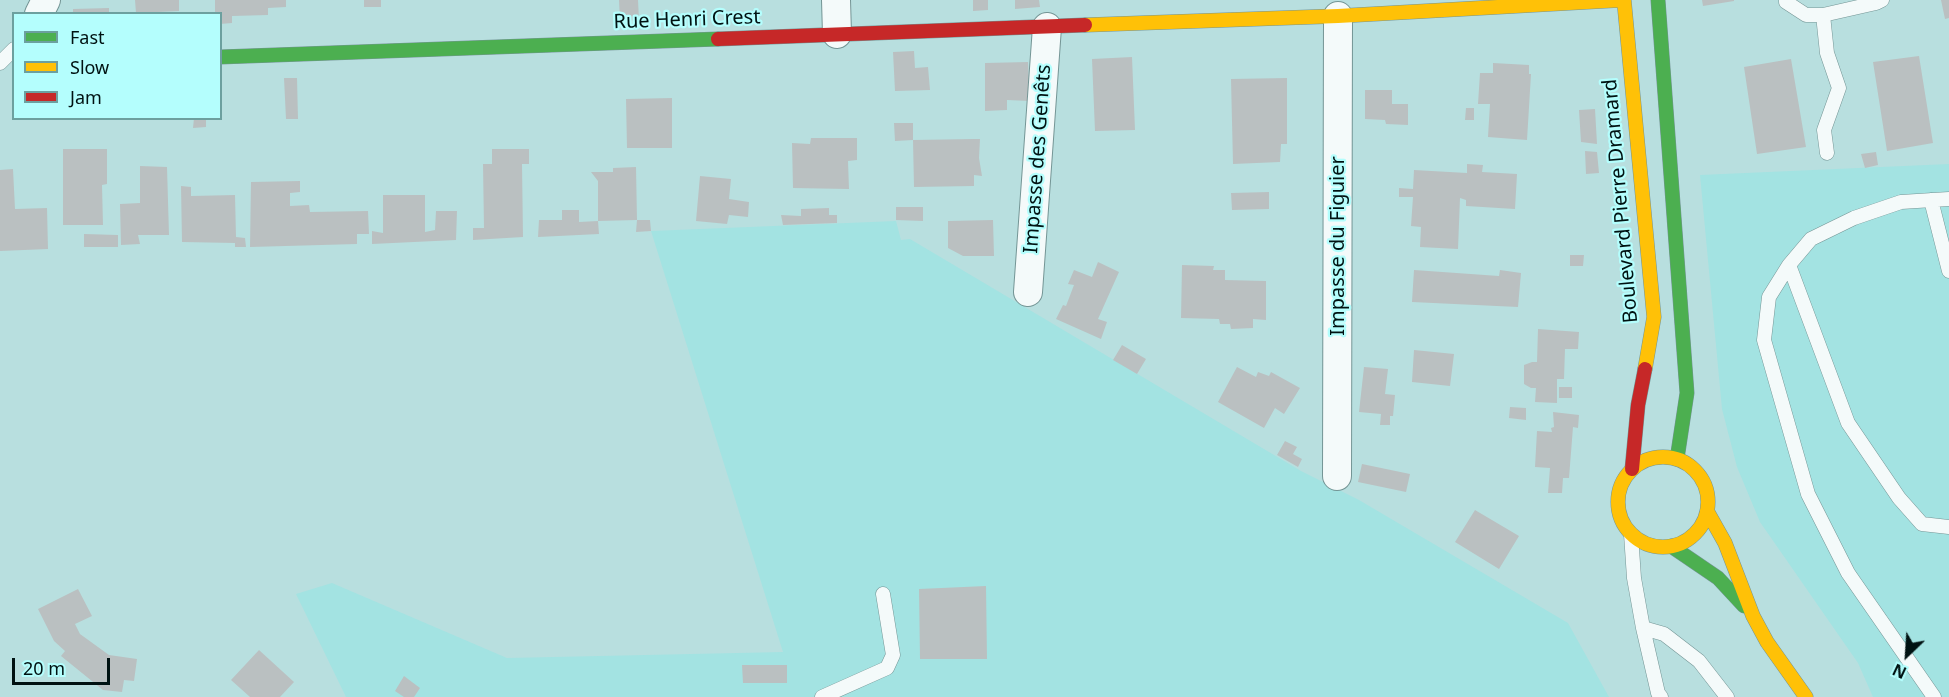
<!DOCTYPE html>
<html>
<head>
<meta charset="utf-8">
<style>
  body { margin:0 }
  #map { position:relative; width:1949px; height:697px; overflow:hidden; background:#b8dfdf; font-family:"Noto Sans",sans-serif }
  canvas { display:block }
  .legend { position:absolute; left:12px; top:12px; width:210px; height:108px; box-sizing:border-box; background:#b4fefd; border:2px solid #6ca09f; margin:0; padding:8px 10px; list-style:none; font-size:18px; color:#001212 }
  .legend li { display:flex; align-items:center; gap:12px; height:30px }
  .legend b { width:30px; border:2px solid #6ca09f }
  .north { position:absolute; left:1877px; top:625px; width:60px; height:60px; -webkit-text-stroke:4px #b4fefd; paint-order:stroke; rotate:205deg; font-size:16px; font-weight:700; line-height:24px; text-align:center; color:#001212 }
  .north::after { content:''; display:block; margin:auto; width:21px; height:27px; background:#001212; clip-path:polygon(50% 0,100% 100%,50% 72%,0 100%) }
  .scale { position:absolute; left:12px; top:658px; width:98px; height:27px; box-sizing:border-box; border:3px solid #001212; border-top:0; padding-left:8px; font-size:18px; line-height:21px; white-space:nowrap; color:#001212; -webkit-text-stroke:4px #b4fefd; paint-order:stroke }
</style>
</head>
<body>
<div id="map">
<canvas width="1949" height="697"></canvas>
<ul class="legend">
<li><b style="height:8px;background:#4caf50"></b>Fast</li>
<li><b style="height:8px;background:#ffc107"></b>Slow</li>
<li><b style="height:8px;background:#c62828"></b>Jam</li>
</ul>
<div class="north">N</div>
<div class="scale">20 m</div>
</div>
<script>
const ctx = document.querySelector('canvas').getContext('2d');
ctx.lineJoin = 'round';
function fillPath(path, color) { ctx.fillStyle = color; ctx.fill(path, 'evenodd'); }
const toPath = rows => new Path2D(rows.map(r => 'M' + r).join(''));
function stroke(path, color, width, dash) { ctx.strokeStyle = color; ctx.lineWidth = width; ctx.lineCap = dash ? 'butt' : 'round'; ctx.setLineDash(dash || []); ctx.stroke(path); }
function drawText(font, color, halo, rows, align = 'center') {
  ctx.font = font + ' "Noto Sans",sans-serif'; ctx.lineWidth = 4.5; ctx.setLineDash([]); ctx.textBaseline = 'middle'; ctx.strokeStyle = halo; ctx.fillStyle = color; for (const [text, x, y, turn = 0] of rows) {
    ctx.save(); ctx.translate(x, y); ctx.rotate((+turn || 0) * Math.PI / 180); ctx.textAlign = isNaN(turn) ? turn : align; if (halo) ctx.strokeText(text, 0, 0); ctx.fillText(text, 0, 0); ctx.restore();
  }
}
fillPath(toPath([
  [1949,164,1949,697,1873,697,1858,663,1760,522,1737,467,1722,409,1700,175],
  [896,221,901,240,910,239,1301,471,1359,500,1568,623,1609,697,346,697,296,594,332,583,507,658,783,652,651,231]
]), '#a3e3e2');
fillPath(toPath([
  [135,0,179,0,179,11,136,13],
  [215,0,286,0,286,7,268,8,268,15,232,16,232,23,220,24,220,14,215,14],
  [364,0,381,0,381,7,364,7],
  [619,0,638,0,639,20,620,21],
  [973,0,988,0,988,10,973,11],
  [1015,0,1039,0,1040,7,1015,9],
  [1702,0,1734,0,1734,1,1703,6],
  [1941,0,1949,0,1949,18,1945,19],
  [109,8,109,14,73,14,73,9],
  [914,51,915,68,928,67,930,90,895,91,893,52],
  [1919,56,1933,143,1887,151,1873,62],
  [1132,57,1135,130,1095,131,1092,59],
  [1791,59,1806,147,1757,154,1744,67],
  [1028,62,1030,101,1007,100,1007,110,985,111,985,63],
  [1493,63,1529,65,1529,74,1531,74,1527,140,1488,137,1490,104,1478,104,1480,73,1493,73],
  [284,78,297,78,298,119,286,119],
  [1287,78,1287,144,1281,144,1280,162,1233,164,1231,79],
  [1365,90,1392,90,1392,104,1408,104,1408,125,1386,124,1385,120,1365,119],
  [672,98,672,148,627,148,626,99],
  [1466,108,1474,108,1474,120,1465,120],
  [1595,109,1597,144,1581,142,1579,110],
  [194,118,206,118,206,127,193,128],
  [894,123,913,123,913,140,895,141],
  [811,138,857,138,857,160,848,161,849,189,793,188,792,143,810,144],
  [974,139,980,139,979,158,982,176,974,175,974,186,914,187,913,140],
  [63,149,107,149,107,184,102,185,103,225,63,225],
  [492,149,529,149,529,164,522,164,523,237,473,240,473,228,484,228,483,164,492,164],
  [1585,151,1597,152,1599,173,1586,174],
  [1876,152,1878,165,1865,168,1861,154],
  [1467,164,1483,165,1482,172,1517,174,1515,209,1466,206,1466,200,1460,198,1458,249,1420,247,1421,227,1411,226,1413,197,1399,197,1399,188,1413,189,1414,170,1467,173],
  [140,166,167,167,169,235,138,235,140,244,121,245,120,204,140,203],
  [636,167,637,220,650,220,651,231,636,232,637,220,598,221,598,181,591,172,613,172,613,168],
  [13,169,15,209,47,208,48,249,0,251,0,170],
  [700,176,731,179,729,199,749,202,748,217,729,215,727,224,696,221],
  [300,181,300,192,290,193,290,206,309,205,310,212,368,211,369,234,357,234,357,244,250,247,251,182],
  [181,186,191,187,191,196,235,195,236,237,245,238,246,247,235,247,235,243,182,242],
  [1269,192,1269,209,1232,210,1231,193],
  [383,195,425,195,425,232,435,230,436,211,457,211,456,240,372,244,372,231,383,233],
  [896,207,923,207,923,221,896,220],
  [829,208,829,215,837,215,837,223,783,225,781,215,801,216,801,209],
  [562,210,579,210,579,222,598,221,599,234,538,237,539,220,562,220],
  [993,220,994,256,963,256,948,248,948,221],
  [84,234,118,235,118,247,84,247],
  [1570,255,1584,255,1583,266,1570,266],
  [1098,262,1119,272,1098,319,1107,322,1101,339,1056,319,1063,305,1066,306,1074,285,1068,284,1074,270,1092,277],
  [1182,265,1214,266,1213,270,1225,270,1225,280,1266,281,1266,320,1253,319,1253,328,1231,329,1230,324,1220,324,1219,319,1181,318],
  [1414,270,1499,276,1500,270,1521,273,1518,307,1412,302],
  [1538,329,1579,332,1578,349,1565,349,1564,379,1557,379,1557,403,1535,402,1536,388,1531,388,1524,384,1524,365,1532,362,1537,362],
  [1122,345,1146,359,1137,374,1113,360],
  [1414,350,1454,354,1450,386,1412,382],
  [1237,367,1256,377,1258,372,1269,376,1271,372,1300,388,1284,414,1275,408,1264,428,1218,402],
  [1364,367,1388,369,1385,394,1395,395,1393,416,1390,416,1390,425,1380,425,1381,414,1359,412],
  [1559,387,1572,387,1572,398,1559,398],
  [1510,407,1526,408,1526,420,1509,418],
  [1553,412,1579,415,1578,428,1573,427,1569,478,1563,478,1562,493,1548,493,1550,468,1535,467,1537,431,1552,432,1551,428,1554,427],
  [1285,441,1297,447,1293,454,1302,459,1298,467,1277,455],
  [1362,464,1410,474,1406,492,1358,482],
  [1475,510,1519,536,1499,569,1455,542],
  [986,586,987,659,920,659,919,589],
  [78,589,92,616,75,624,80,634,109,655,137,659,134,681,124,680,122,692,103,690,61,656,65,651,54,641,38,609],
  [259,650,294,682,280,697,250,697,231,680],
  [742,665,787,665,787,683,743,683],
  [404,676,420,688,414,697,404,697,395,691]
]), '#bac0c1');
const lane = toPath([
  [1786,0,1786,2,1806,15,1823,15,1876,3,1882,0],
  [1823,15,1827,53,1839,88,1824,130,1827,153],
  [0,63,14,49],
  [1931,200,1949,271],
  [1789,265,1848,423,1899,498,1922,524,1949,527],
  [1631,534,1634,578,1643,628,1658,693,1661,697],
  [1643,628,1664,634,1699,661,1727,697],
  [822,697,887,668,893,655,883,594],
  [1934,697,1848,573,1808,494,1764,340,1769,297,1789,265,1811,239,1854,218,1901,202,1949,199]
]);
const street = toPath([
  [836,0,837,34],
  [39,14,46,0],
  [1028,292,1047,27],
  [1337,476,1338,16]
]);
const fast = toPath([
  [1658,0,1687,393,1677,459],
  [220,57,718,39],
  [1671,546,1718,578,1744,606]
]);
const slow = toPath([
  [1624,0,1654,317,1645,369],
  [1085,25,1338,16,1622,0],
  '1618 502a45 45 0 1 1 90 0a45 45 0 1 1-90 0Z',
  [1707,511,1725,543,1753,616,1767,642,1806,697]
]);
const jam = toPath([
  [718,39,1085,25],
  [1632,469,1638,405,1645,369]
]);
stroke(lane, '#749595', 15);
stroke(street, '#749595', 30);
stroke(fast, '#749595', 15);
stroke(slow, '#749595', 15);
stroke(jam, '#749595', 15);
stroke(lane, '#f4fafa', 14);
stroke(street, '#f4fafa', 28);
stroke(fast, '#4caf50', 14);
stroke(slow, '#ffc107', 14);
stroke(jam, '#c62828', 14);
drawText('20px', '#001212', '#b4fefd', [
  ["Rue Henri Crest",687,20,-2],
  ["Impasse des Genêts",1038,159,-86],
  ["Boulevard Pierre Dramard",1621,201,-95],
  ["Impasse du Figuier",1338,246,-90]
]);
</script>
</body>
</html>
